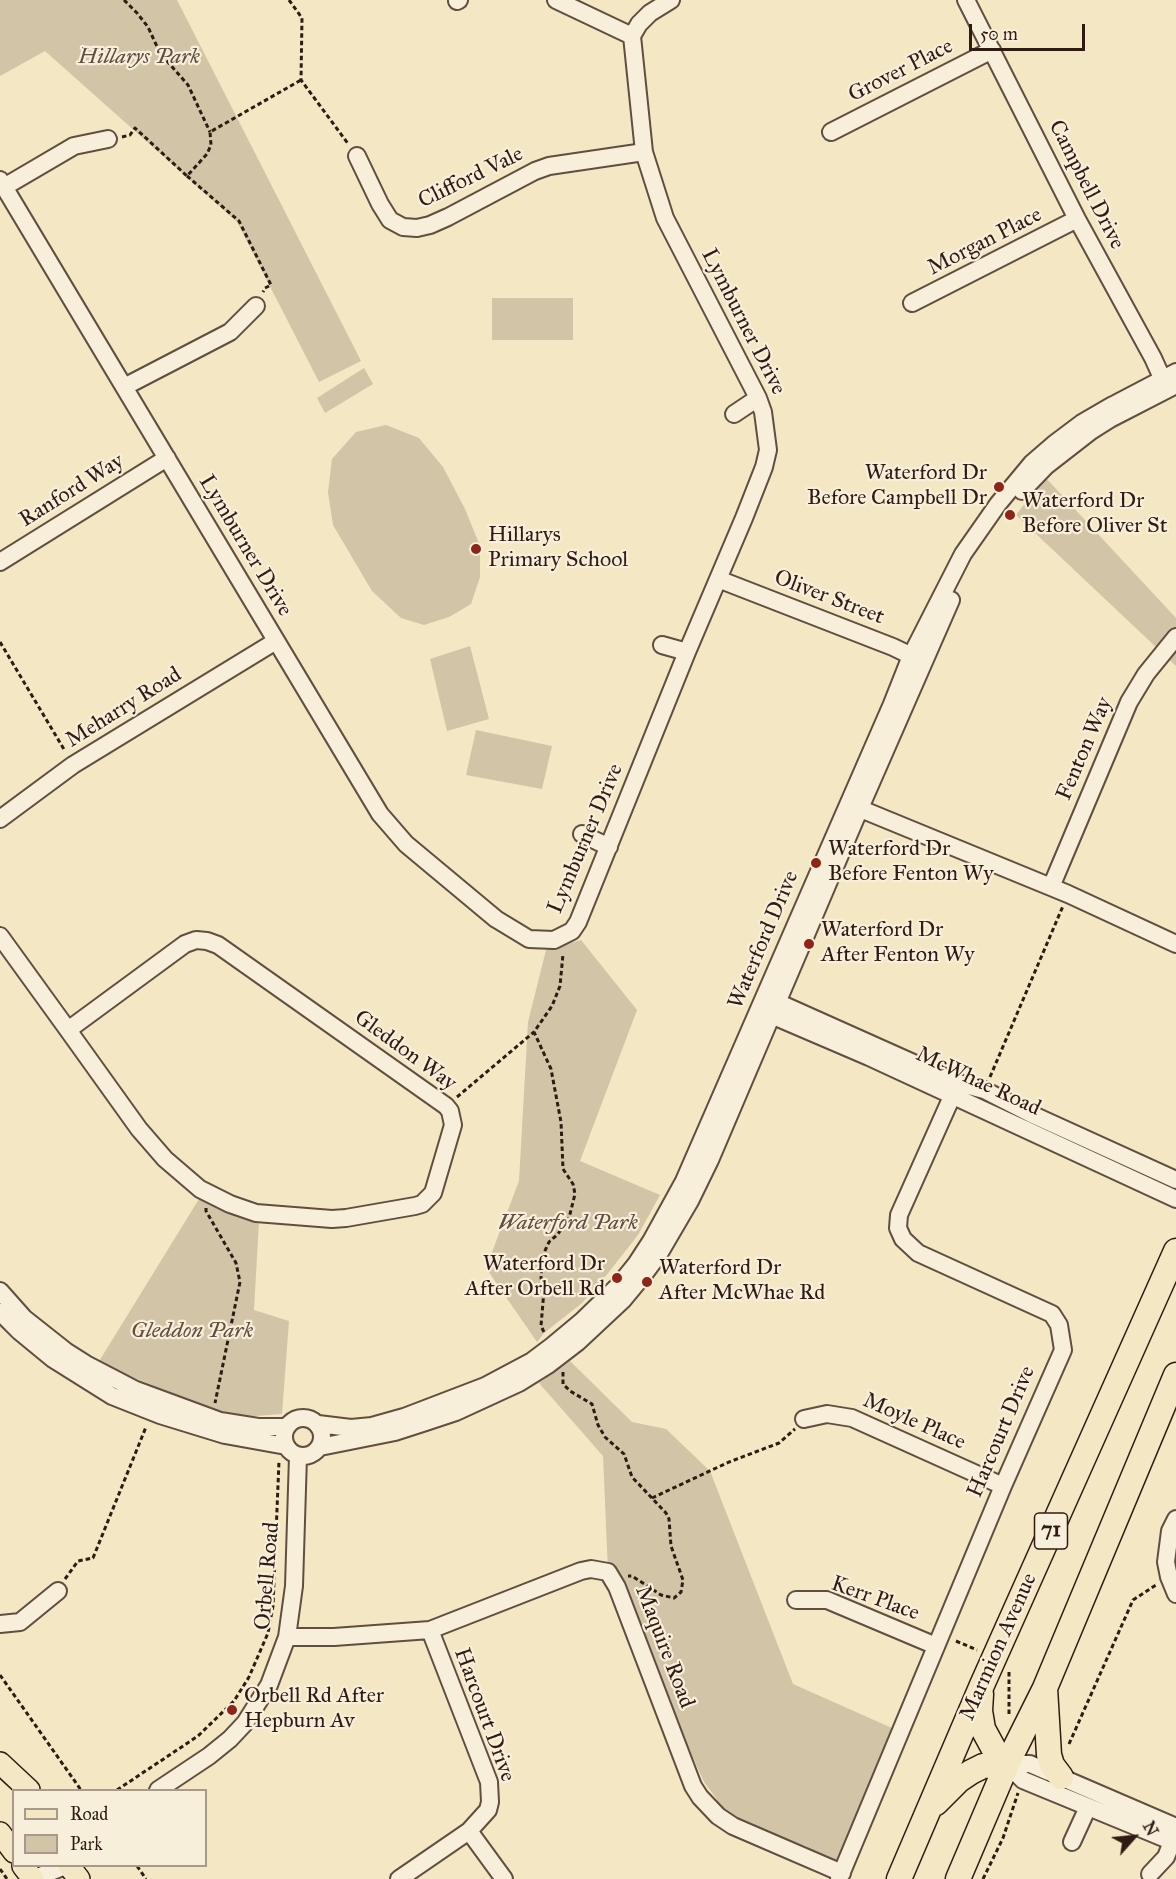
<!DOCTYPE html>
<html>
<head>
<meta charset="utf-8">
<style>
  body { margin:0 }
  #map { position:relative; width:1176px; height:1879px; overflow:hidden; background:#f3e7c4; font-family:"IM FELL Great Primer",serif }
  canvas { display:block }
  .legend { position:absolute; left:12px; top:1789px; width:195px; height:78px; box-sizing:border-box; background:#f7efd9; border:2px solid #a79a8a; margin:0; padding:8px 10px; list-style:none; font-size:18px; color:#2f1b14 }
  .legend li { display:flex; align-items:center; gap:12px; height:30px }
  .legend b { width:30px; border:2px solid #a79a8a }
  .north { position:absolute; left:1104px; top:1807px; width:60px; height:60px; -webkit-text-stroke:4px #f7efd9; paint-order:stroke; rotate:63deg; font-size:16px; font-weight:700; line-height:24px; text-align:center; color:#2f1b14 }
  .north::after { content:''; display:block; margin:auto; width:21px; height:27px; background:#2f1b14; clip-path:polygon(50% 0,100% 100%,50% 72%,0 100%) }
  .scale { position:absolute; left:969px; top:24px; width:116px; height:27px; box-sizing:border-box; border:3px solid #2f1b14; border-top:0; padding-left:8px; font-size:18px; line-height:21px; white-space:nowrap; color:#2f1b14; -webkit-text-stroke:4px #f7efd9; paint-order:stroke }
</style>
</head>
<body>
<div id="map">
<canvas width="1176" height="1879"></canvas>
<ul class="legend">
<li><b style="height:8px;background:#f3e7c4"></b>Road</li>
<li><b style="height:16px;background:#d2c4a6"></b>Park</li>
</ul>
<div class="north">N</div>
<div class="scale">50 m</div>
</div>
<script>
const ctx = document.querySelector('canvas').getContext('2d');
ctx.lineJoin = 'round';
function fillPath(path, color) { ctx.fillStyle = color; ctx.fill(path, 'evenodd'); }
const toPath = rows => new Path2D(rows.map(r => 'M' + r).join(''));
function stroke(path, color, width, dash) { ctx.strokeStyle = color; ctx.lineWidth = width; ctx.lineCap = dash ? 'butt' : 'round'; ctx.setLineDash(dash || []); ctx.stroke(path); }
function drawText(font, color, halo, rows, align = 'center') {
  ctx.font = font + ' "IM FELL Great Primer",serif'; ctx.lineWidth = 4.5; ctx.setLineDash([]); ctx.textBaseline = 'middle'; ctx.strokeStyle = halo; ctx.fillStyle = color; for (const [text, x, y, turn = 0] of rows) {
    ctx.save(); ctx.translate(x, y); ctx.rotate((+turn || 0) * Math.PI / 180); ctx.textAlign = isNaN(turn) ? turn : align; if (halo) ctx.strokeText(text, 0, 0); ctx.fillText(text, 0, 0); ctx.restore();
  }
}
fillPath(toPath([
  [0,0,177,0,361,361,319,382,237,222,45,51,0,76],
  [492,298,573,298,573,340,492,340],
  [364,368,373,384,325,413,317,398],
  [386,425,419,438,443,467,465,509,480,546,480,577,471,604,449,617,424,625,401,618,372,591,333,525,328,492,332,459,356,432],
  [1045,477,1176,618,1176,666,1016,515],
  [470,646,489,719,447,731,430,659],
  [476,730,552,746,542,789,466,775],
  [581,940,637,1010,580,1161,660,1195,638,1235,609,1272,582,1303,544,1333,537,1342,486,1268,519,1181,528,1022,546,950],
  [199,1199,228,1212,259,1221,254,1310,289,1321,282,1414,242,1417,198,1404,98,1363],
  [570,1361,632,1422,666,1429,710,1471,793,1684,892,1728,848,1836,842,1873,806,1846,725,1821,716,1798,704,1782,608,1572,603,1456,539,1383]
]), '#d2c4a6');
const minor = toPath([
  [556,0,632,36],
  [966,0,1077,219,1153,358,1167,389],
  [457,1,459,0],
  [831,132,992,50],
  [357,156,380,204,390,220,403,227,417,228,430,225,448,217,535,171,549,166,644,152],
  [0,180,380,814,406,844,496,919,529,939,554,940,572,931,578,922,687,652,744,518,764,467,768,450,763,412,758,398,665,218,644,152,632,36,639,24,650,13,671,0],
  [4,187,74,146,108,139],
  [912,303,1077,219],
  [124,387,230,332,256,306],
  [734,414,758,398],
  [1022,491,1046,466,1091,431,1110,419,1176,385],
  [0,562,167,458],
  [718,579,893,647,920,660],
  [662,645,687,652],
  [851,805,1068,894,1176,944],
  [0,819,73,765,276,641],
  [582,834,609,847],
  [1051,887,1129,702,1146,674,1176,637],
  [0,936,68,1030,139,1129,165,1159,200,1189,230,1204,256,1213,332,1219,346,1218,415,1206,422,1204,433,1193,453,1125,450,1111,446,1106,218,945,207,941,196,940,185,944,68,1030],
  [768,998,958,1083,984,1090,1031,1114,1176,1180],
  [764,1012,869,1057,1176,1199],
  [0,1291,24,1318,67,1352,86,1364,136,1390,220,1421,258,1427,287,1427],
  [0,1312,19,1331,53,1359,112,1396,160,1415,225,1435,286,1446],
  '284 1437a19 19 0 1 1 38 0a19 19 0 1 1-38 0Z',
  [804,1419,827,1414,852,1418,1003,1486],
  [318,1424,351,1428,372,1426,404,1417,485,1386,532,1361,552,1346,582,1321,619,1285,636,1264,651,1241,684,1181,892,704,911,656,963,554,998,504,1032,463,1054,444,1082,423,1113,405,1176,372],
  [320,1447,395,1432,426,1422,456,1412,519,1383,548,1365,578,1342,623,1300,642,1277,659,1254,690,1201,710,1160,860,808,951,600],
  [1176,1519,1170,1531,1166,1562,1169,1577,1176,1594],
  [796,1600,827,1600,936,1646],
  [0,1624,20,1622,58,1591],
  [287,1637,334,1637,430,1630,581,1571,591,1569,608,1572,617,1587,693,1786,700,1797,718,1816,733,1826,842,1873],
  [1007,1764,1023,1780,1176,1843],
  [1007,1764,1030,1764,1176,1827],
  [158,1790,209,1756,230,1739,245,1723,269,1685,287,1637,294,1586,298,1456],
  [469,1831,504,1879],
  [1072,1842,1088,1807],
  [1150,1874,1166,1857,1172,1842],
  [33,1879,65,1866],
  [399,1879,469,1831,488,1810,490,1802,489,1782,430,1630],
  [839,1879,1003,1486,1063,1350,1059,1325,1052,1314,918,1253,903,1239,898,1228,899,1215,958,1083]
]);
const major = toPath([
  [0,1763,29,1790],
  [0,1833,14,1852],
  [23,1866,33,1879],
  [69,1866,79,1879]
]);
const highway = toPath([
  [1045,1688,1049,1755,1052,1765,1061,1777],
  [981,1694,980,1711,983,1729,996,1753,1007,1764],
  [936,1803,959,1780,971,1772,983,1766,1007,1764],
  [899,1879,982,1685,1176,1251],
  [958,1879,1007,1764,1045,1688,1176,1375]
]);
stroke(minor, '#604e40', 20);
stroke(major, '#2f1b14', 24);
stroke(highway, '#2f1b14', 27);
stroke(toPath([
  [124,0,137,13,148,27,160,53,188,85,210,132],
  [289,0,302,18,301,80,349,145],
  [122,137,130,135,135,128,187,176,207,154,211,145,210,132,301,80],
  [187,176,239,221,271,285,265,288,263,292],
  [0,642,65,751],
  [990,1077,1063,906],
  [457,1097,534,1032],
  [206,1208,206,1211,236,1263,240,1282,215,1403],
  [544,1332,541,1326,544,1290,541,1278,543,1255,549,1242,558,1234,569,1218,575,1194,573,1184,563,1169,561,1122,551,1069,534,1032,552,1006,560,986,563,954],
  [563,1372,563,1384,570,1391,592,1404,598,1425,605,1437,624,1454,632,1477,666,1513,669,1519,671,1546,683,1580,681,1592,674,1598,661,1595,632,1576,628,1576],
  [652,1498,729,1462,779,1443,795,1429],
  [65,1579,78,1561,93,1558,146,1427],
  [956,1641,977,1650],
  [1009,1672,1009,1714],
  [0,1675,81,1790],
  [1069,1744,1133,1600,1156,1585],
  [117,1790,198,1736,234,1701,249,1677,268,1633,273,1606,279,1461],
  [137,1866,146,1879],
  [0,1869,7,1879],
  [983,1879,1003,1838,1018,1793]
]), '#2f1b14', 3, [4.5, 3]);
stroke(minor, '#f7efd9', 16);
stroke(major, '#f3e7c4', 21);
stroke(highway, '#f3e7c4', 24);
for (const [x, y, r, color] of [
  [999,487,6,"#8f2418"],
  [1010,515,6,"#8f2418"],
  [476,549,6,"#8f2418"],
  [816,863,6,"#8f2418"],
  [809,944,6,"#8f2418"],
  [617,1278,6,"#8f2418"],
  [647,1282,6,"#8f2418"],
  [232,1710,6,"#8f2418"]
]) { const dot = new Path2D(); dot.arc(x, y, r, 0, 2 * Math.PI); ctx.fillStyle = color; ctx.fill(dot); stroke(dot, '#f7efd9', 2); }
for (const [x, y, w] of [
  [1051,1531,33]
]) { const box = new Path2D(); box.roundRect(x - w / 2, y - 18, w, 36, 4.5); ctx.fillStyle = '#f7efd9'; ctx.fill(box); stroke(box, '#2f1b14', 1.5); }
drawText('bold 21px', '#2f1b14', null, [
  ["71",1051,1531]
]);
drawText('italic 22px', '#604e40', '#f7efd9', [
  ["Hillarys Park",139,58],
  ["Waterford Park",568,1224],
  ["Gleddon Park",192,1332]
]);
drawText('22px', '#2f1b14', '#f7efd9', [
  ["Grover Place",901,71,-27],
  ["Clifford Vale",471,178,-26],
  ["Campbell Drive",1086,185,63],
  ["Morgan Place",985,242,-27],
  ["Lymburner Drive",743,322,63],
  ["Ranford Way",72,491,-32],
  ["Lymburner Drive",245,546,59],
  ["Oliver Street",829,598,21],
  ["Meharry Road",124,708,-32],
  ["Fenton Way",1085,749,-67],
  ["Lymburner Drive",586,839,-67],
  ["Waterford Drive",764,940,-67],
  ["Gleddon Way",405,1051,36],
  ["McWhae Road",978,1082,25],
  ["Moyle Place",914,1422,24],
  ["Harcourt Drive",1002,1432,-67],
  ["Orbell Road",268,1576,-85],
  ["Kerr Place",875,1599,20],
  ["Maquire Road",664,1647,69],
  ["Marmion Avenue",999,1647,-66],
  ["Harcourt Drive",484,1715,70]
]);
drawText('22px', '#2f1b14', '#f7efd9', [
  ["Waterford Dr",987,474,"right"],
  ["Before Campbell Dr",987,499,"right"],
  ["Waterford Dr",1022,502],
  ["Before Oliver St",1022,527],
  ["Hillarys",488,536],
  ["Primary School",488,561],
  ["Waterford Dr",828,850],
  ["Before Fenton Wy",828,875],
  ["Waterford Dr",821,931],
  ["After Fenton Wy",821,956],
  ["Waterford Dr",605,1265,"right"],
  ["After Orbell Rd",605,1290,"right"],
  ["Waterford Dr",659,1269],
  ["After McWhae Rd",659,1294],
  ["Orbell Rd After",244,1697],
  ["Hepburn Av",244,1722]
], 'left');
</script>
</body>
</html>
